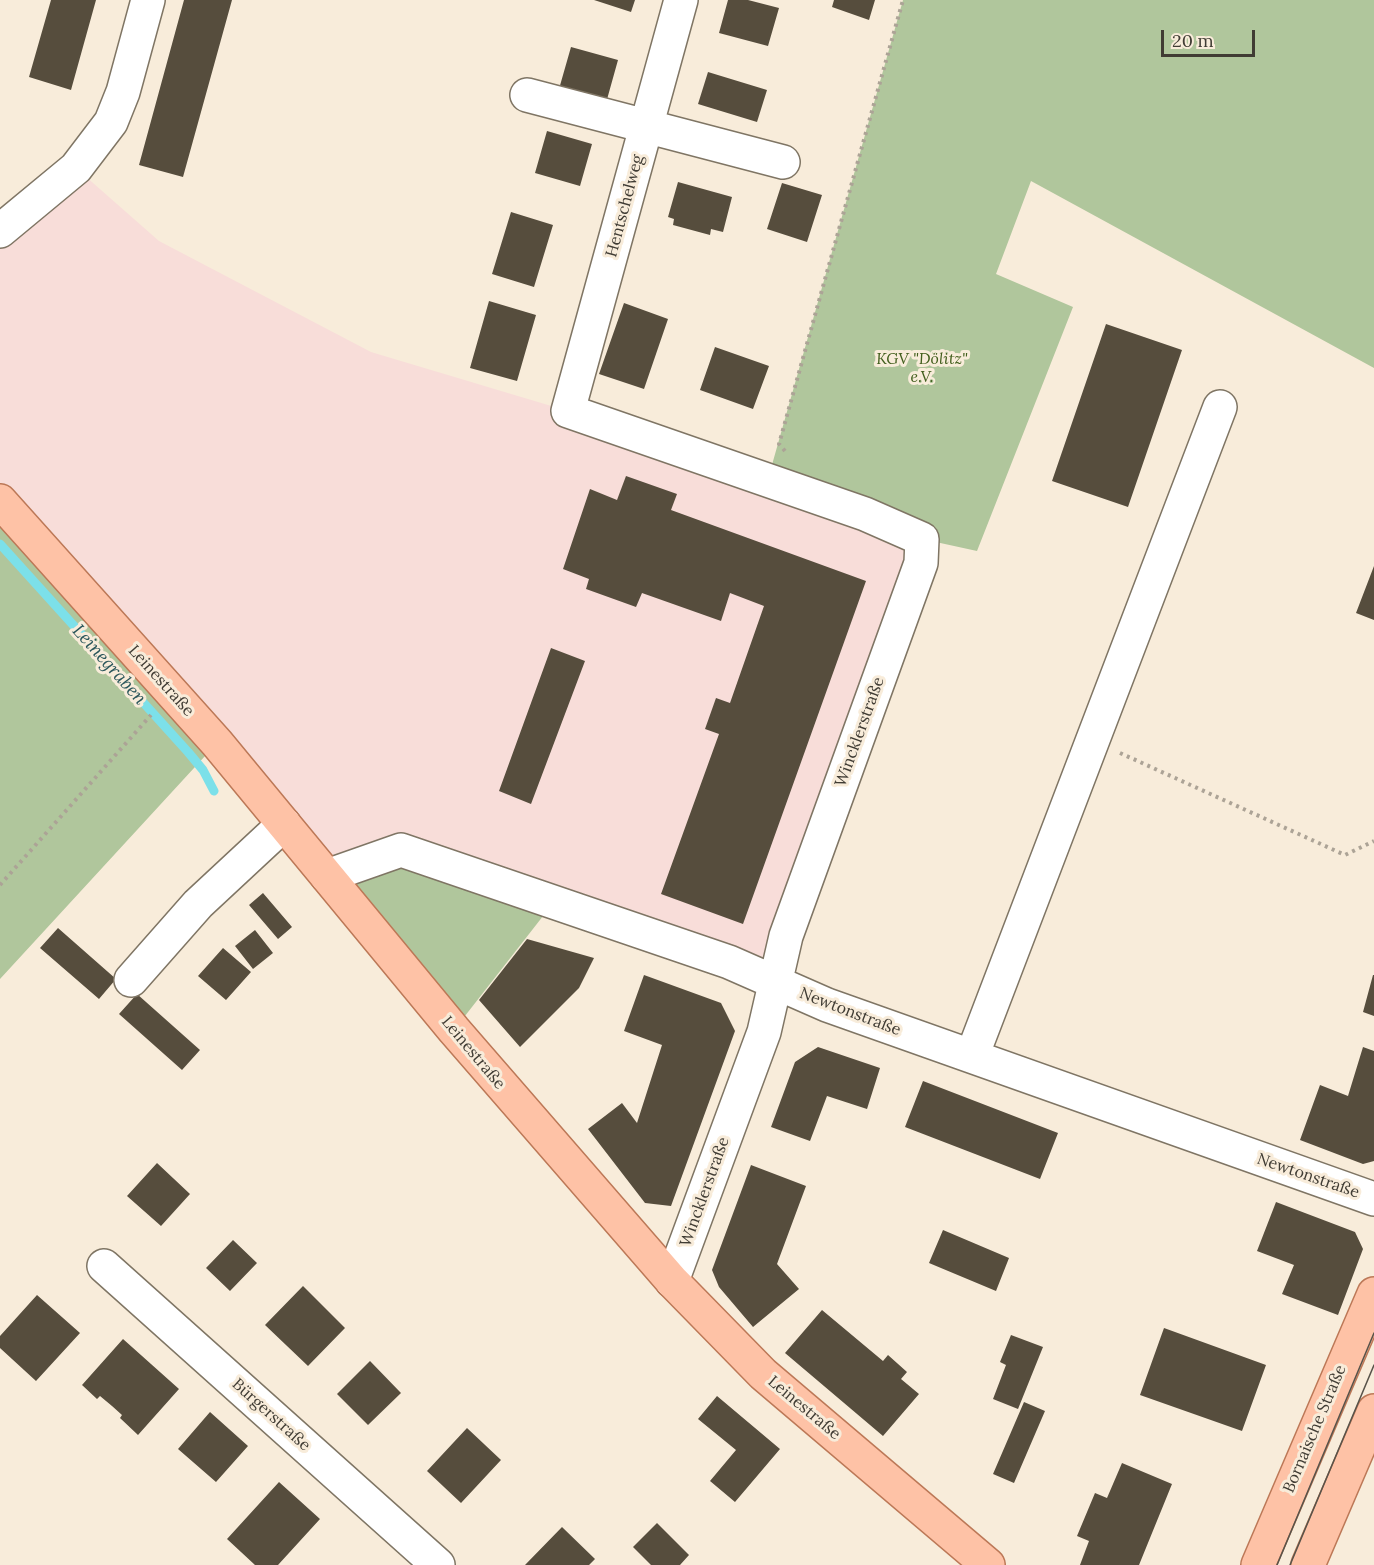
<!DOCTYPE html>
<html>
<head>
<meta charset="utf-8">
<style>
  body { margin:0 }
  #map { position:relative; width:1374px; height:1565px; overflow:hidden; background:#f8ecda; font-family:Lora,serif }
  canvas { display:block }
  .scale { position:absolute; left:1161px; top:30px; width:94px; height:27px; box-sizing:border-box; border:3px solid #403c34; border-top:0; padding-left:8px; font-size:18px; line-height:21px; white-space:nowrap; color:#403c34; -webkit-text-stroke:4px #f8ecda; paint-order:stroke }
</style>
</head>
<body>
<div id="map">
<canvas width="1374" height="1565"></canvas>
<div class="scale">20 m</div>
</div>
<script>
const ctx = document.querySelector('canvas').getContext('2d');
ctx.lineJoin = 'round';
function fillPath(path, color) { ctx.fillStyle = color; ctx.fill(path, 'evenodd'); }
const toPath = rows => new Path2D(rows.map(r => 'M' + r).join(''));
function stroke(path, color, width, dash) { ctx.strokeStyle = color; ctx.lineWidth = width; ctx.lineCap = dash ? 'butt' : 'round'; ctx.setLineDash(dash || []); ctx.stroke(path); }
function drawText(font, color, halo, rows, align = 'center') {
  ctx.font = font + ' Lora,serif'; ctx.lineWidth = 6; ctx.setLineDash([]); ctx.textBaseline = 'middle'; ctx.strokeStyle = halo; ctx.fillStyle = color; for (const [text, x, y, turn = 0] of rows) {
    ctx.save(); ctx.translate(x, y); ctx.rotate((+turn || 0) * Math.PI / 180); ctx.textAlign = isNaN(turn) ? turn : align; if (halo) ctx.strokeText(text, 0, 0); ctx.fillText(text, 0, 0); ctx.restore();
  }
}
fillPath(toPath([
  [76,168,159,241,371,352,568,411,922,539,776,983,426,858,327,876,0,501,0,231]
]), '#f8ddd9');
fillPath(toPath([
  [903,0,1374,0,1374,368,1031,181,996,274,1073,307,977,551,922,539,768,479],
  [0,501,217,743,0,979],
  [401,850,554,902,454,1030,327,876]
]), '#b0c69c');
stroke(toPath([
  [0,544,188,752,203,770,214,791]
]), '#7ce0e9', 9);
fillPath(toPath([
  [51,0,96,0,71,90,29,77],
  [184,0,232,0,183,177,139,165],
  [594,0,635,0,631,12],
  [728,0,748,0,779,8,768,46,719,33],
  [834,0,875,0,869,20,832,7],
  [571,47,618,60,606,103,559,89],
  [708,72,767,90,757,122,698,104],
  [547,131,592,144,580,186,535,173],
  [678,182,732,197,723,232,711,229,710,235,673,225,674,219,668,217],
  [782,183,822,195,807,242,767,229],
  [511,212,553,225,534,287,492,274],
  [489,301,536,315,517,381,470,368],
  [624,303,668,319,644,389,599,374],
  [1106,324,1182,350,1128,507,1052,481],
  [715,347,769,366,753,409,700,390],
  [626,476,677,494,671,510,866,581,743,924,661,894,719,734,705,729,716,698,730,703,764,606,730,593,721,621,642,593,636,607,586,589,589,579,563,569,590,489,617,500],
  [1374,566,1374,620,1356,613],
  [551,648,585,661,531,804,499,791],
  [263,893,292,927,278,939,249,905],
  [58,928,116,979,99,999,40,948],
  [255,930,273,953,253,969,235,946],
  [527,939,594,958,579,988,520,1047,479,1000],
  [223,948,251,972,226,1000,198,976],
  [644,975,721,1003,735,1031,671,1206,645,1203,588,1129,622,1103,637,1123,662,1045,624,1031],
  [1373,975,1374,975,1374,1016,1363,1012],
  [137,994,200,1050,182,1070,119,1014],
  [818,1047,880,1068,867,1109,827,1096,810,1141,771,1127,795,1062],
  [1363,1047,1374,1051,1374,1161,1363,1164,1300,1140,1320,1085,1348,1096],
  [923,1081,1058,1133,1040,1179,905,1127],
  [157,1163,190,1194,161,1226,127,1196],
  [751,1165,806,1186,777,1264,799,1289,753,1327,719,1287,712,1270],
  [1276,1202,1355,1232,1363,1249,1338,1315,1282,1294,1294,1265,1257,1251],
  [943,1230,1009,1258,996,1291,929,1263],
  [233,1240,257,1263,230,1291,206,1268],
  [303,1286,345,1328,308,1366,265,1325],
  [37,1295,80,1333,36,1381,0,1348,0,1336],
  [822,1310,883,1361,888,1355,907,1372,901,1379,919,1394,883,1436,785,1353],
  [1164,1328,1266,1365,1242,1431,1140,1395],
  [1011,1335,1043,1347,1018,1409,993,1399,1006,1365,1000,1362],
  [123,1339,179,1389,138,1435,120,1418,122,1415,112,1406,100,1396,97,1399,82,1385],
  [370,1361,401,1393,368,1425,337,1394],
  [717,1396,780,1449,735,1502,710,1481,736,1450,698,1419],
  [1024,1402,1045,1411,1014,1483,993,1474],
  [210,1412,248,1446,216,1482,178,1449],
  [467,1428,501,1460,461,1503,427,1471],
  [1122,1463,1172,1484,1139,1565,1080,1565,1089,1541,1077,1536,1095,1493,1107,1498],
  [279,1482,320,1519,278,1565,255,1565,227,1539],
  [657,1523,689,1555,680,1565,651,1565,633,1547],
  [562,1527,595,1559,589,1565,525,1565]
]), '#564d3d');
const minor = toPath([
  [527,95,783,162],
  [0,231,76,168,111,122,123,92,148,0],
  [327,876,401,850,729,962,827,1005,1374,1199],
  [131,980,198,904,284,824],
  [972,1056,1220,407],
  [104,1266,438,1565],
  [672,1281,764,1032,786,936,921,563,922,539,865,514,568,411,681,0]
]);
const major = toPath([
  [0,501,217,743,454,1030,672,1281,763,1374,988,1565],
  [1258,1565,1374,1294],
  [1308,1565,1374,1411]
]);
stroke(minor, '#7f7564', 36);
stroke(major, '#bc7857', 36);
stroke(toPath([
  [785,451,779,444,903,0],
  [1120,753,1345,855,1374,841],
  [0,885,151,715]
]), '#aca396', 4, [3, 4.5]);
stroke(minor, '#fff', 33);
stroke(major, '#fec2a6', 33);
stroke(toPath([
  [1277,1565,1374,1333],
  [1290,1565,1374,1365]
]), '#58534a', 1.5);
drawText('16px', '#403c34', '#f8ecda', [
  ["Hentschelweg",625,206,-75],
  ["Leinestraße",161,681,48],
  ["Wincklerstraße",860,732,-70],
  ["Newtonstraße",850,1012,21],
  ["Leinestraße",473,1053,50],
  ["Newtonstraße",1308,1176,19],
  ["Wincklerstraße",705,1192,-70],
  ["Leinestraße",804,1408,40],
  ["Bürgerstraße",271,1415,42],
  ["Bornaische Straße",1315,1429,-67]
]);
drawText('italic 16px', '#415e1c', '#f8ecda', [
  ["KGV \"Dölitz\"",922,359],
  ["e.V.",922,377]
]);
drawText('italic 18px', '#2a565b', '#f8ecda', [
  ["Leinegraben",109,665,48]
]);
</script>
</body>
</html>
